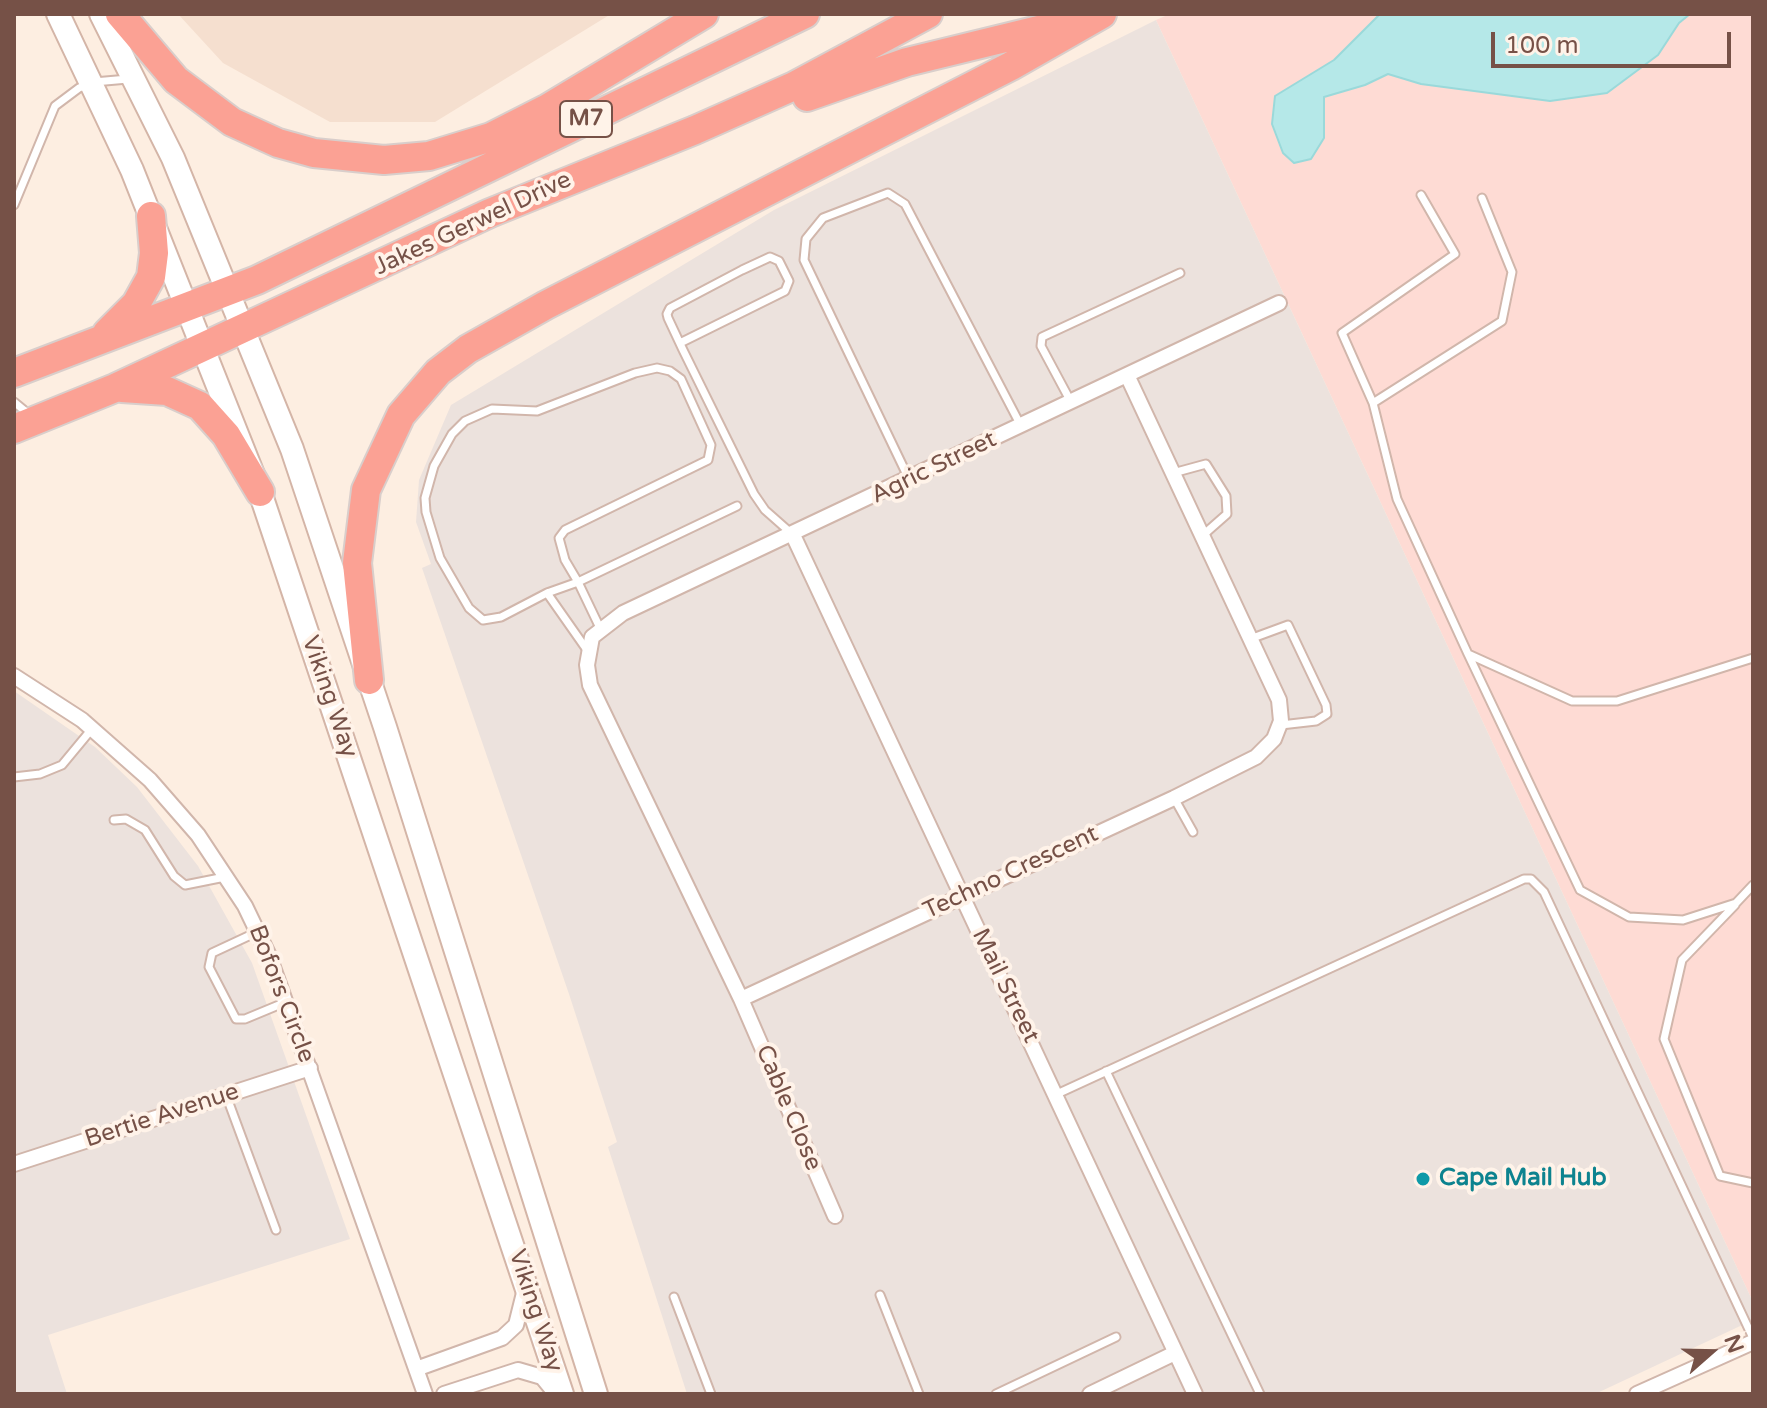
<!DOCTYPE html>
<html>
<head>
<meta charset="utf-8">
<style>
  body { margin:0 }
  #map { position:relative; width:1767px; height:1408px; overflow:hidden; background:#fdeee1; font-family:"Varela Round",sans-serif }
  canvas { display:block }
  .frame { position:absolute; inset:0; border:16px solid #765147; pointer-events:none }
  .north { position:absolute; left:1671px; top:1312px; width:80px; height:80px; -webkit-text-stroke:6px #fff3e9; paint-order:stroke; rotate:70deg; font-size:22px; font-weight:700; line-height:32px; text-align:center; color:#765147 }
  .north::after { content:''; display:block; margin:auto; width:28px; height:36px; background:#765147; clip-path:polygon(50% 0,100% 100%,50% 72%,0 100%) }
  .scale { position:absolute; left:1491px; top:32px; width:240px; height:36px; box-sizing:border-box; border:4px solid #765147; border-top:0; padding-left:10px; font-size:24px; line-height:28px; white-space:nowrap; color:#765147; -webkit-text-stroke:6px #fff3e9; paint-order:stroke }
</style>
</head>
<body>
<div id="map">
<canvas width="1767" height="1408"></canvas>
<div class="frame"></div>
<div class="north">N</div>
<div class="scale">100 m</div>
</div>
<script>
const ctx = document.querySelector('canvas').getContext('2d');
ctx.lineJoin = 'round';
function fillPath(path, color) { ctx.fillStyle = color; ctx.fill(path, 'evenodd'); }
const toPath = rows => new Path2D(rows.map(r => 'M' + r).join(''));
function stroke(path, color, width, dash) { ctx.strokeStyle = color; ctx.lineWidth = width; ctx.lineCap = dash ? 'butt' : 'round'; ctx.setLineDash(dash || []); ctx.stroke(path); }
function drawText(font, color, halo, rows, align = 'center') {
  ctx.font = font + ' "Varela Round",sans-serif'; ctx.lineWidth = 8; ctx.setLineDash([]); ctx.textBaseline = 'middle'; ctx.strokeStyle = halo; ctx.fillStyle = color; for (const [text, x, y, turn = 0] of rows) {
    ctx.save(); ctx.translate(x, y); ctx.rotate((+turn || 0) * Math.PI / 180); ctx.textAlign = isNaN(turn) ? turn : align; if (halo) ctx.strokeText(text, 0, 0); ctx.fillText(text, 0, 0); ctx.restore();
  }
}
fillPath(toPath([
  [178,14,611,14,435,122,330,122,223,63]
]), '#f5dfcf');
fillPath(toPath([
  [1170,14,1753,14,1753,1302,1156,20]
]), '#fedbd4');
fillPath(toPath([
  [1156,20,1753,1302,1753,1320,1595,1394,687,1394,608,1147,617,1142,569,994,422,568,431,564,416,522,419,480,451,405,774,210],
  [14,691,95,747,137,787,198,866,252,963,350,1239,48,1335,67,1394,14,1394]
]), '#ece2dd');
const water = toPath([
  [1380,14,1690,14,1679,23,1658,55,1607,93,1550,101,1421,84,1388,74,1365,85,1324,97,1324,138,1311,159,1294,163,1283,153,1272,124,1275,96,1334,60,1380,14]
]);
fillPath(water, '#b5e8e8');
stroke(water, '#9ad9da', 2);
const lane = toPath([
  [1482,198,1512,272,1502,321,1373,403,1397,499,1468,654,1572,701,1617,701,1753,658],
  [14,205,55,106,79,88,94,82,128,79],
  [680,343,785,291,789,281,779,261,770,257,742,270,670,308,667,314,668,318,683,350,754,494,765,510,791,533],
  [14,402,31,416],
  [1071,402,1041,346,1042,337,1180,273],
  [1373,403,1342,333,1455,254,1421,195],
  [1173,473,1206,464,1226,496,1227,514,1202,536],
  [908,477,804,260,806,239,823,218,888,193,905,204,1020,424],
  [547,593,587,650],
  [600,628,578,582,565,560,559,538,565,530,708,460,711,445,681,379,670,371,657,368,635,373,537,411,492,409,465,421,452,434,434,466,425,498,426,512,440,558,469,608,483,620,501,617,547,593,578,582,737,506],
  [1250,639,1288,625,1326,705,1327,714,1316,721,1281,725],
  [1468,654,1580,890,1629,917,1683,920,1736,903,1753,885],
  [14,777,40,774,62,765,91,730],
  [1174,798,1193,832],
  [114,820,126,819,145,830,174,876,185,885,225,877],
  [1735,905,1682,960,1664,1039,1720,1176,1753,1183],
  [257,932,212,953,209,967,236,1019,245,1019,286,1002],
  [1106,1071,1260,1394],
  [1057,1094,1524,879,1531,879,1544,892,1753,1338],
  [226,1095,276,1230],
  [880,1295,919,1394],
  [674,1297,711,1394],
  [996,1394,1116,1337]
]);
const street = toPath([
  [793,535,1195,1394],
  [14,676,82,720,150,780,198,835,245,906,269,956,425,1394],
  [741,999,1174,798,1256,757,1274,739,1281,721,1279,700,1127,375],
  [14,1164,310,1068],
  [835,1216,741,999,590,685,587,665,592,637,623,613,1279,303],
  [416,1369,502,1338,516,1325,524,1293],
  [444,1394,518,1370,542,1377,556,1394],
  [1090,1394,1175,1353],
  [1637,1394,1753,1342]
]);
const secondary = toPath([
  [58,14,132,170,260,492,562,1394],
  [101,14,173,158,292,449,385,727,596,1394]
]);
const highway = toPath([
  [120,14,176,80,232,122,278,143,314,153,384,160,429,156,491,137,548,108,704,14],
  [807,97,907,62,1067,23],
  [107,333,136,304,151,277,154,253,151,216],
  [14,373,257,280,805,14],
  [122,388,167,391,200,406,226,435,260,492],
  [14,429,115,388,490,213,695,130,794,86,928,14],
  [369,680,357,563,366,490,401,415,438,372,468,349,546,305,1011,66,1102,14]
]);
stroke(lane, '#d1b6ab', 11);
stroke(street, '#d1b6ab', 18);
stroke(secondary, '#d4b5a7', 26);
stroke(highway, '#d9cecb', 32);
stroke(lane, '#fff', 7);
stroke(street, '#fff', 14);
stroke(secondary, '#fff', 22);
stroke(highway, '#fba194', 28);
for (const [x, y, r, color] of [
  [1423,1179,8,"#0f9aa8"]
]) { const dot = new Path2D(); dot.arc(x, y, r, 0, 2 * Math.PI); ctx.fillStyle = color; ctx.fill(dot); stroke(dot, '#fff3e9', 3); }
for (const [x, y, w] of [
  [586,119,52]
]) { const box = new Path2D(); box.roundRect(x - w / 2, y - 18, w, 36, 6); ctx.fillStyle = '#fff3e9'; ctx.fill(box); stroke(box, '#765147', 2); }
drawText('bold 22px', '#765147', null, [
  ["M7",586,119]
]);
drawText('24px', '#765147', '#fff3e9', [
  ["Jakes Gerwel Drive",473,224,-25],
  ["Agric Street",934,468,-26],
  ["Viking Way",329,697,71],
  ["Techno Crescent",1011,873,-25],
  ["Mail Street",1005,986,64],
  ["Bofors Circle",281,994,69],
  ["Cable Close",788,1108,67],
  ["Bertie Avenue",162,1116,-18],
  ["Viking Way",535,1311,72]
]);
drawText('bold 24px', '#0d838f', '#fff3e9', [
  ["Cape Mail Hub",1439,1179]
], 'left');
</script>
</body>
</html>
